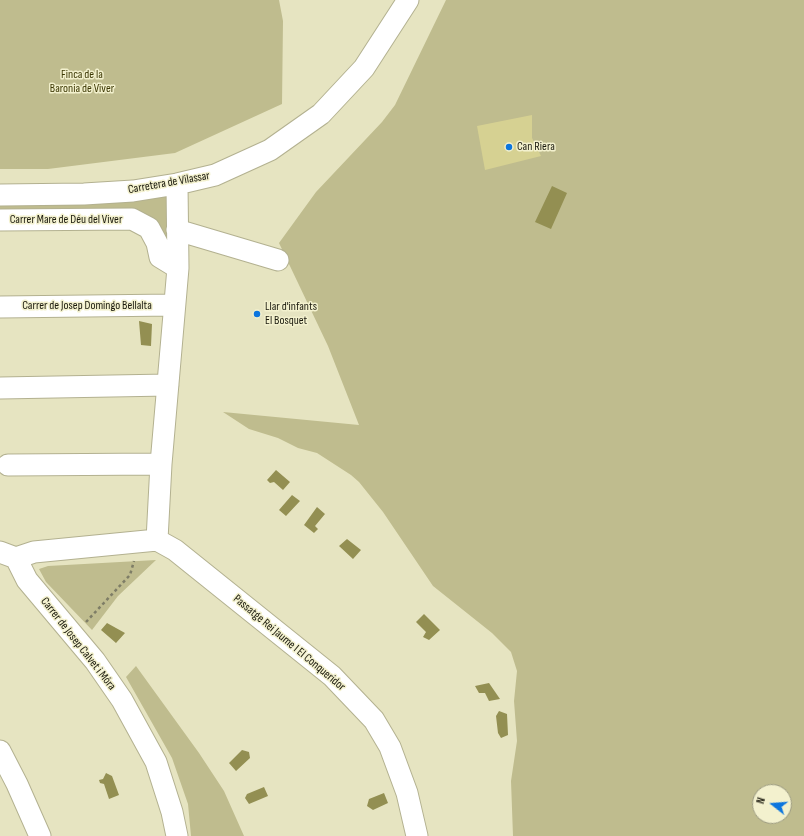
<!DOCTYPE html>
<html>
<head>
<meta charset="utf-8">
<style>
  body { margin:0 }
  #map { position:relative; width:804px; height:836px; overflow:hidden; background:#e6e4c1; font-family:"Sofia Sans Condensed",sans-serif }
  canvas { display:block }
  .north { position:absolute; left:752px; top:784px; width:40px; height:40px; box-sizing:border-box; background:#f3f1ce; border:1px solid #9c9b81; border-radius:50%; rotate:287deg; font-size:11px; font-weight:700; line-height:16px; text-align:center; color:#1a190d }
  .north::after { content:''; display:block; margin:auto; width:14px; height:18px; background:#0c76de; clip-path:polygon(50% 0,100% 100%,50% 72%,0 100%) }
</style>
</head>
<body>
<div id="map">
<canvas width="804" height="836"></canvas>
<div class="north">N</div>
</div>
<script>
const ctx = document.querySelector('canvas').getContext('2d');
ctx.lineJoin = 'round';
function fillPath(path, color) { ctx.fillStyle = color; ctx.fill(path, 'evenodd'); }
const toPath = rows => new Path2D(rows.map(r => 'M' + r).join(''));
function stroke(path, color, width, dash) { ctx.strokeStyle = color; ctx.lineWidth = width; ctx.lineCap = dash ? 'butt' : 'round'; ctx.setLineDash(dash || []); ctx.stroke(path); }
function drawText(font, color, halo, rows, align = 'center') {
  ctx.font = font + ' "Sofia Sans Condensed",sans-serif'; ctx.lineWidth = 3; ctx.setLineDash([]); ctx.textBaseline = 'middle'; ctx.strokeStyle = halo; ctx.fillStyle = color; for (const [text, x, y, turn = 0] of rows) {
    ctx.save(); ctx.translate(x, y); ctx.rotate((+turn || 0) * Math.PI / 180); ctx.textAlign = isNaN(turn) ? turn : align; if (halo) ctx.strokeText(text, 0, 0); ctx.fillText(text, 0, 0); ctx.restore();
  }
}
fillPath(toPath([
  [0,0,279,0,283,21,282,104,175,153,48,169,0,169],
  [446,0,804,0,804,836,513,836,511,781,517,741,514,701,517,671,511,652,492,633,433,586,383,512,359,482,351,475,317,453,298,448,278,438,249,429,223,412,359,425,328,346,279,243,316,192,382,122,395,105],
  [760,792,784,792,784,816,760,816],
  [174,187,178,268,149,228,0,220,0,198],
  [156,560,118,596,92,630,46,582,39,569,48,566],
  [136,666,199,753,224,791,244,836,191,836,188,804,172,758,126,677]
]), '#bfbc8e');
fillPath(toPath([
  [552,186,567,193,551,229,535,222],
  [139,321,152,324,151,346,141,345],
  [276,470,290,482,283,490,274,482,270,483,267,480],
  [292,495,300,501,286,516,279,510],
  [317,507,325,514,315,526,318,529,314,533,304,525],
  [347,539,361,550,353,559,339,546],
  [424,614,440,630,429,640,423,637,426,632,416,622],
  [107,623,125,633,116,643,101,630],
  [489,683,500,699,489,701,485,693,479,693,475,686],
  [499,711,507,714,508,735,501,738,498,733,496,716],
  [242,750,249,752,250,758,236,771,229,763],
  [106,773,112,776,119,795,109,799,104,784,100,783,99,780,103,779],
  [264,787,268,796,249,804,245,798,247,794],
  [384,793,388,803,373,810,367,806,369,799]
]), '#938f52');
fillPath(toPath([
  [532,115,532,138,541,156,485,170,477,126]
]), '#d6d192');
const minor = toPath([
  [0,195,84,194,133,191,177,184,215,175,270,150,321,114,364,68,408,0],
  [0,220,132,219,149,228,157,243,160,257,178,268],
  [177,230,278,260],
  [0,307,174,305],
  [0,388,168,385],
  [8,465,161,464],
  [157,540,175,550,332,676,374,720,390,747,407,793,417,836],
  [157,540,161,464,178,268,177,184],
  [0,552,16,558,27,580,95,661,122,700,156,762,172,812,177,836],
  [16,558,34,552,157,540],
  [0,751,17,784,40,836]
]);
stroke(minor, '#b3b190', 23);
stroke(toPath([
  [86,622,130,575,134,561]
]), '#7e7d66', 2.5, [3, 3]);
stroke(minor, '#fff', 21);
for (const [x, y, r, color] of [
  [509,147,4,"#0c76de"],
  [257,314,4,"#0c76de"]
]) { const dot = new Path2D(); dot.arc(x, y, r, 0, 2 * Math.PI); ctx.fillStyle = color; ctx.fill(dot); stroke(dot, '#f3f1ce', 1.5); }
drawText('12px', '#3c3804', '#f3f1ce', [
  ["Finca de la",82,75],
  ["Baronia de Viver",82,89]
]);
drawText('12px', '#1a190d', '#f3f1ce', [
  ["Can Riera",517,147],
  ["Llar d'infants",265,307],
  ["El Bosquet",265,321]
], 'left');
drawText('12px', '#1a190d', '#f3f1ce', [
  ["Carretera de Vilassar",169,183,-10],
  ["Carrer Mare de Déu del Viver",66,220],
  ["Carrer de Josep Domingo Bellalta",87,306],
  ["Passatge Rei Jaume I El Conqueridor",289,643,40],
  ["Carrer de Josep Calvet i Móra",78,644,52]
]);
</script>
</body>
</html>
